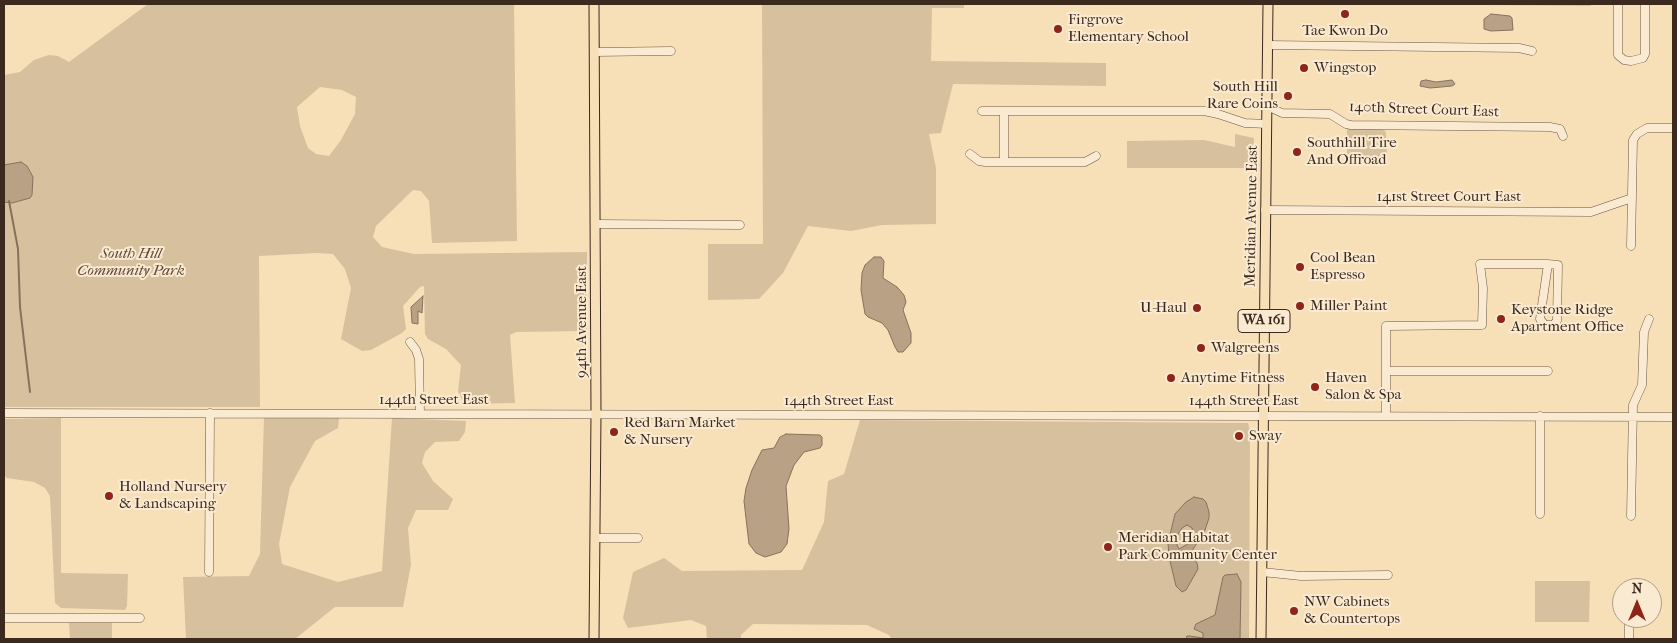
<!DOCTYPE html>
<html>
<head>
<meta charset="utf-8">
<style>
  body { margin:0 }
  #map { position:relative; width:1677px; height:643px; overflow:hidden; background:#f7dfb8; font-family:"IM FELL French Canon",serif }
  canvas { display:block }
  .frame { position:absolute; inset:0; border:5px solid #3d2a1f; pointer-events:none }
  .north { position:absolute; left:1612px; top:578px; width:50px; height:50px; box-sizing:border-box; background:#faead1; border:1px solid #ae9d8a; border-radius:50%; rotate:0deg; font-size:14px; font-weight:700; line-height:20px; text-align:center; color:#3d2a1f }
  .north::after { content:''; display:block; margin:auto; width:18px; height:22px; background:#8f2418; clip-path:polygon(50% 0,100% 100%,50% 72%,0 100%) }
</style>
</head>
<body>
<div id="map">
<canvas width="1677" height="643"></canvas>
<div class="frame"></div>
<div class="north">N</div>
</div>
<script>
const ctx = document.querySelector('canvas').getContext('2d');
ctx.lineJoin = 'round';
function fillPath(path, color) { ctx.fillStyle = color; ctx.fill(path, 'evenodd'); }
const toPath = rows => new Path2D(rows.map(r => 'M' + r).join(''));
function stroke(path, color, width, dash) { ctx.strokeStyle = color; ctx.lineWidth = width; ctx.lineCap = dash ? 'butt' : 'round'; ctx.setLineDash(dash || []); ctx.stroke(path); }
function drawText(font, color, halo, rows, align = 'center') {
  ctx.font = font + ' "IM FELL French Canon",serif'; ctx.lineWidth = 4; ctx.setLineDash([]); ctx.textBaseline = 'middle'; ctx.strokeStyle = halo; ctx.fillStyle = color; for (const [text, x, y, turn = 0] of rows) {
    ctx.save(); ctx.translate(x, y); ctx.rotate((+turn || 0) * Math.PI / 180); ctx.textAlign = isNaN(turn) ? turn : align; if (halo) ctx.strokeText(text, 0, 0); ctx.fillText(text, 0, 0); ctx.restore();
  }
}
fillPath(toPath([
  [148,4,514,4,517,241,432,243,429,201,421,191,413,190,376,226,373,237,382,247,414,254,587,252,587,331,516,332,510,335,515,403,464,404,458,391,461,365,446,349,428,339,425,334,424,286,420,287,403,306,406,329,402,333,371,350,362,351,341,339,351,288,345,269,333,254,317,253,259,256,260,407,4,407,4,75,20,72,34,60,49,55,58,56,69,62],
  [320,87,342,90,356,97,355,114,341,140,329,156,316,154,308,148,300,126,297,107],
  [762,4,964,4,964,8,932,8,931,61,1106,63,1106,86,953,84,941,133,929,134,936,168,936,224,882,225,851,231,808,226,783,273,759,299,708,300,708,244,763,244],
  [1386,4,1591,4,1591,6],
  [1347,127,1380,128,1384,130,1386,132,1387,155,1382,155,1382,160,1365,160,1364,163,1347,163],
  [1235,134,1254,138,1253,168,1127,168,1127,141,1204,140,1235,147],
  [264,417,339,418,338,428,315,441,290,487,279,544,282,564,338,582,382,571,392,418,466,421,465,432,459,441,435,442,425,452,422,463,433,481,453,499,448,510,416,510,408,528,411,565,403,607,335,607,295,639,186,639,183,577,249,576,260,554],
  [61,418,61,573,128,574,127,606,125,610,61,608,55,603,50,496,45,488,34,482,7,478,4,475,4,419],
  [860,420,1248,423,1250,431,1249,639,892,639,889,635,867,625,753,624,741,635,741,639,707,639,706,626,691,620,628,628,623,618,633,572,664,558,682,571,802,570,824,522,828,481,844,474],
  [1535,581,1590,581,1589,622,1535,622],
  [69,623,112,623,112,639,70,639]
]), '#d7c09e');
const water = toPath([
  [1491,14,1510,16,1512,18,1513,30,1491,31,1484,29,1484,19,1491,14],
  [1426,80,1436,82,1452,80,1455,84,1452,86,1430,88,1420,86,1421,81,1426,80],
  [21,162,27,166,33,177,32,195,30,198,12,203,4,202,4,165,21,162],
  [874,257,881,257,884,261,883,278,897,287,904,295,906,302,903,310,911,333,911,343,903,352,898,352,895,347,888,330,882,323,868,317,865,314,861,290,862,273,865,265,874,257],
  [423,296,422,313,418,311,418,324,412,323,411,307,423,296],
  [786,434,820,435,822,437,822,445,820,448,804,452,794,465,786,486,789,529,787,544,781,552,765,557,756,553,749,544,744,501,746,488,752,470,762,450,774,448,780,437,786,434],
  [1194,497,1203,499,1206,502,1209,512,1209,518,1205,530,1192,551,1192,556,1197,563,1198,569,1186,590,1182,592,1176,586,1169,557,1168,543,1175,514,1186,502,1194,497],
  [1187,525,1192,528,1194,537,1188,544,1179,549,1177,545,1177,536,1182,528,1187,525],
  [1237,574,1241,582,1240,639,1186,639,1187,636,1190,636,1203,638,1203,633,1194,629,1196,624,1215,615,1223,577,1225,575,1237,574]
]);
fillPath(water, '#b8a184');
stroke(water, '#87715c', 1);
stroke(toPath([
  [9,201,18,249,20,307,30,392]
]), '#87715c', 2);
const minor = toPath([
  [1618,4,1618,55,1624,60,1631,61,1643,58,1645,54,1645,4],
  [1268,45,1519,48,1532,51],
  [595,52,671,51],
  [1267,106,1282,113,1330,114,1346,124,1351,125,1550,127,1560,129,1563,136],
  [982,111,1204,111,1218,114,1245,123,1267,124],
  [970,154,979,161,985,162,1085,162,1096,156],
  [1004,162,1004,111],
  [1265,210,1591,212,1632,198],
  [595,224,740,225],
  [1631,246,1633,140,1637,134,1647,128,1673,128],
  [410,342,416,350,419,359,420,413],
  [1386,371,1548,371],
  [4,413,1673,417],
  [1386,416,1386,326,1482,325,1483,288,1480,264,1548,264,1558,265,1557,321,1553,325,1545,325,1540,319,1548,264],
  [1540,514,1540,416],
  [1631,516,1633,405,1642,385,1644,332,1649,319],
  [595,538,638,538],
  [209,572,210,413],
  [1262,572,1301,576,1388,575],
  [4,618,140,618],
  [1629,639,1629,618]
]);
const major = toPath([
  [594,639,596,413,594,4],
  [1261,639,1268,4]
]);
stroke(minor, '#6c5745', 9);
stroke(major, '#3d2a1f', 11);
stroke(minor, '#faead1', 8);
stroke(major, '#f7dfb8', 9);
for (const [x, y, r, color] of [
  [1345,14,5,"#8f2418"],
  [1058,29,5,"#8f2418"],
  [1304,68,5,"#8f2418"],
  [1288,96,5,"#8f2418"],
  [1297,152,5,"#8f2418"],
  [1300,267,5,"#8f2418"],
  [1300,306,5,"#8f2418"],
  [1197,308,5,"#8f2418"],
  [1501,319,5,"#8f2418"],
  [1201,348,5,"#8f2418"],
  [1171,378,5,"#8f2418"],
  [1315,387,5,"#8f2418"],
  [614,432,5,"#8f2418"],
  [1239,436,5,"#8f2418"],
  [109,496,5,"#8f2418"],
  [1108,547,5,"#8f2418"],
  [1294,611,5,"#8f2418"]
]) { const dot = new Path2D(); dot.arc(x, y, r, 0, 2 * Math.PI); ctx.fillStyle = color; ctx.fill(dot); stroke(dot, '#faead1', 2); }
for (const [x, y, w] of [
  [1264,321,52]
]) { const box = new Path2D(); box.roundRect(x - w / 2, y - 11.5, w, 23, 4); ctx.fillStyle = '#faead1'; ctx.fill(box); stroke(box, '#3d2a1f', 1); }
drawText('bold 14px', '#3d2a1f', null, [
  ["WA 161",1264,321]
]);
drawText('15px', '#3d2a1f', '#faead1', [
  ["Firgrove",1068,20],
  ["Elementary School",1068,37],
  ["Tae Kwon Do",1345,31,"center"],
  ["Wingstop",1314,68],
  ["South Hill",1278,87,"right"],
  ["Rare Coins",1278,104,"right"],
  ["Southhill Tire",1307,143],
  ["And Offroad",1307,160],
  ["Cool Bean",1310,258],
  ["Espresso",1310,275],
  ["Miller Paint",1310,306],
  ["U-Haul",1187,308,"right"],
  ["Keystone Ridge",1511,310],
  ["Apartment Office",1511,327],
  ["Walgreens",1211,348],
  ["Anytime Fitness",1181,378],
  ["Haven",1325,378],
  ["Salon & Spa",1325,395],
  ["Red Barn Market",624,423],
  ["& Nursery",624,440],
  ["Sway",1249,436],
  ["Holland Nursery",119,487],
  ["& Landscaping",119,504],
  ["Meridian Habitat",1118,538],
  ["Park Community Center",1118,555],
  ["NW Cabinets",1304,602],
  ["& Countertops",1304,619]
], 'left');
drawText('15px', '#3d2a1f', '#faead1', [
  ["140th Street Court East",1424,110,2],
  ["141st Street Court East",1449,197],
  ["Meridian Avenue East",1252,216,-89],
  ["94th Avenue East",582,322,-90],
  ["144th Street East",434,400],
  ["144th Street East",839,401],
  ["144th Street East",1244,401]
]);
drawText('italic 15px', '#5c4838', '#faead1', [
  ["South Hill",131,254],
  ["Community Park",131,271]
]);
</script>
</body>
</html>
